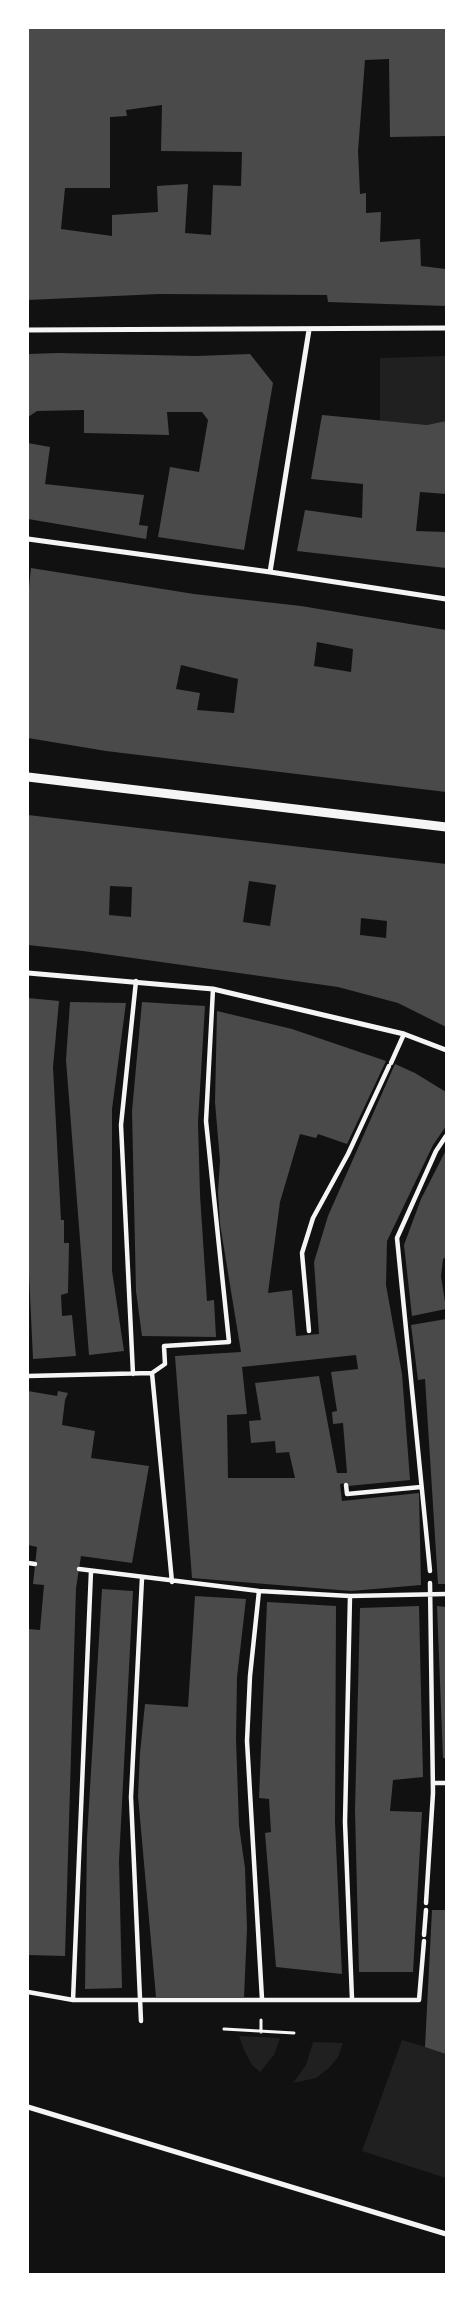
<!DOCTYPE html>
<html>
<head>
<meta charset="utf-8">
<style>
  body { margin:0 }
  #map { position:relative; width:474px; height:2302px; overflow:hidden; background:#111; font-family:Jost,sans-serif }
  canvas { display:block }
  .frame { position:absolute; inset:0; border:29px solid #fff; pointer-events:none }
</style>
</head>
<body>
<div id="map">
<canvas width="474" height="2302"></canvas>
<div class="frame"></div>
</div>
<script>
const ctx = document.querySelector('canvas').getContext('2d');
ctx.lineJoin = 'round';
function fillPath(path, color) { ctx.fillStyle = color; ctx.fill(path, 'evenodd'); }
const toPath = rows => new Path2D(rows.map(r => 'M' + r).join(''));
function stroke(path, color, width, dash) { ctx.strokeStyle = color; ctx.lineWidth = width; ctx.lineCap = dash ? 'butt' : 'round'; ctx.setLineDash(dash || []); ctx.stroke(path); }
fillPath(toPath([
  [446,356,446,421,427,425,380,421,380,358],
  [239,2036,280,2038,274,2055,260,2072,252,2065,245,2052],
  [402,2040,446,2053,446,2178,362,2151],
  [313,2042,343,2043,338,2057,329,2068,316,2078,293,2083,306,2065]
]), '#202020');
fillPath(toPath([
  [28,28,446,28,446,136,390,137,389,59,365,60,358,151,360,194,366,193,366,213,381,212,380,242,420,239,421,266,446,269,446,306,328,302,327,295,159,294,28,300],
  [162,105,161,151,242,152,241,186,213,185,211,235,185,233,188,184,157,186,158,212,112,215,112,236,61,229,65,188,110,188,110,117,127,116,126,110],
  [58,353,196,356,250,354,273,383,244,550,158,537,170,467,199,472,208,420,202,412,167,412,169,435,84,433,84,410,37,411,28,417,28,354],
  [322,415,427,425,446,421,446,494,420,492,416,531,446,532,446,568,297,551,305,510,362,518,363,484,311,479],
  [28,443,50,447,45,484,144,495,139,525,148,526,146,539,28,519],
  [31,568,194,594,301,606,446,630,446,792,106,751,28,738,28,596],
  [317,642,353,649,351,672,314,666],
  [181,665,238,679,234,713,197,710,200,693,176,689],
  [28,815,446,864,446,1027,398,1003,338,987,83,951,28,945],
  [249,881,276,885,270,926,243,922],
  [110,886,132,887,131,917,109,915],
  [361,918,387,921,386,938,360,935],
  [28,998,59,1001,53,1067,61,1220,64,1220,64,1243,69,1243,68,1293,61,1295,62,1316,72,1315,76,1356,33,1359,28,1253],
  [70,1002,126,1003,112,1109,112,1271,124,1351,89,1355,66,1060],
  [142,1002,205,1006,198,1122,200,1195,207,1301,214,1300,216,1337,142,1336,136,1291,132,1111],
  [217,1011,292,1029,386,1061,347,1144,318,1134,316,1138,300,1134,280,1202,268,1293,292,1290,296,1336,319,1334,314,1262,328,1216,395,1064,415,1073,446,1092,446,1126,433,1145,387,1241,386,1285,402,1374,410,1480,348,1486,348,1483,340,1484,342,1501,419,1493,421,1585,351,1591,192,1578,175,1356,241,1352,220,1224,218,1192,220,1161,215,1102],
  [356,1355,358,1369,331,1372,337,1411,332,1412,333,1424,343,1423,347,1473,337,1473,319,1376,255,1383,261,1420,249,1421,251,1443,275,1441,276,1453,289,1452,295,1478,228,1478,227,1415,247,1414,242,1367],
  [446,1150,446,1257,443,1259,441,1276,446,1309,412,1316,404,1245,421,1199],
  [446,1319,446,1584,438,1584,425,1379,418,1380,411,1325],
  [28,1391,57,1396,58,1391,68,1393,65,1400,62,1425,95,1431,91,1458,149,1466,132,1563,81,1556,76,1588,65,1956,28,1955,28,1629,40,1630,44,1585,33,1584,37,1547,28,1545],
  [102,1589,133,1591,119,1861,122,1988,85,1989,87,1838],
  [195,1596,246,1599,237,1677,236,1739,239,1826,245,1868,247,1929,244,1997,156,1997,138,1796,140,1753,145,1704,188,1707],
  [267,1602,336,1606,335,1823,342,1974,276,1967,265,1833,271,1832,269,1799,259,1798],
  [419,1606,423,1777,393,1780,390,1811,422,1812,413,1972,359,1972,355,1810,360,1608],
  [437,1606,446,1607,446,1758,443,1758],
  [432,1910,446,1910,446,2054,425,2047]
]), '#4a4a4a');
stroke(toPath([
  [224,2029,294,2033],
  [261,2032,261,2020]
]), '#f5f5f5', 3);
stroke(toPath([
  [391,1063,404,1034],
  [309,1331,302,1253,313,1218,348,1154,389,1066],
  [152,1373,165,1364,164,1346,229,1342,206,1121,213,989],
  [133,1374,121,1125,136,981],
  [28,1376,152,1373,172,1582],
  [346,1485,347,1494,421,1487],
  [28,1563,35,1564],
  [79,1569,259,1591,350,1596,446,1594],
  [430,1571,397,1238,436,1151,446,1136],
  [259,1591,250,1676,247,1741,262,1999],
  [350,1596,345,1822,352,1999],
  [433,1783,446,1783],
  [426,1903,433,1793,430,1583],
  [424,1935,426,1910],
  [28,1992,73,2000,419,2000,424,1941],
  [73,2000,91,1571],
  [141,2021,131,1797,142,1578]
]), '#f5f5f5', 4.5);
stroke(toPath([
  [28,330,446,328],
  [28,539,270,572,446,599],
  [270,572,309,330],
  [28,973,213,989,404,1034,446,1050],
  [28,2107,446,2234]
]), '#f5f5f5', 5);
stroke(toPath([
  [28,777,446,827]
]), '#f5f5f5', 9);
</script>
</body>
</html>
